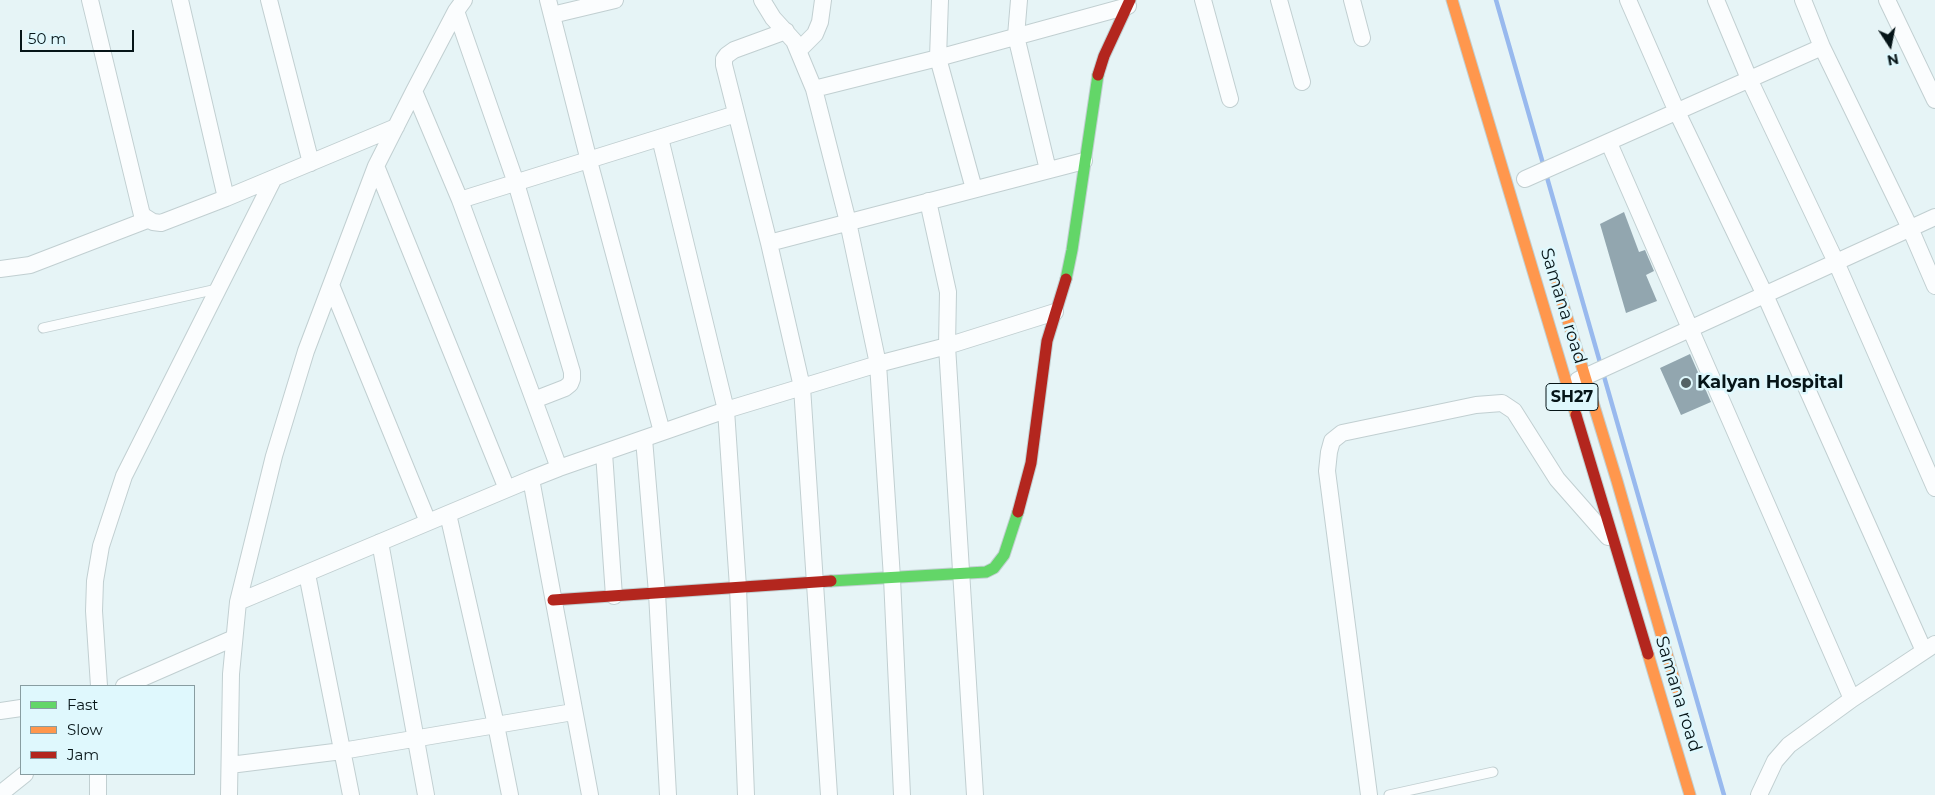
<!DOCTYPE html>
<html>
<head>
<meta charset="utf-8">
<style>
  body { margin:0 }
  #map { position:relative; width:1935px; height:795px; overflow:hidden; background:#e6f4f6; font-family:Montserrat,sans-serif }
  canvas { display:block }
  .legend { position:absolute; left:20px; top:685px; width:175px; height:90px; box-sizing:border-box; background:#dff8fd; border:1px solid #889da1; margin:0; padding:6px 9px; list-style:none; font-size:15px; color:#061518 }
  .legend li { display:flex; align-items:center; gap:10px; height:25px }
  .legend b { width:25px; border:1px solid #889da1 }
  .north { position:absolute; left:1865px; top:20px; width:50px; height:50px; -webkit-text-stroke:4px #dff8fd; paint-order:stroke; rotate:169deg; font-size:14px; font-weight:700; line-height:20px; text-align:center; color:#061518 }
  .north::after { content:''; display:block; margin:auto; width:18px; height:22px; background:#061518; clip-path:polygon(50% 0,100% 100%,50% 72%,0 100%) }
  .scale { position:absolute; left:20px; top:30px; width:114px; height:22px; box-sizing:border-box; border:2px solid #061518; border-top:0; padding-left:6px; font-size:15px; line-height:18px; white-space:nowrap; color:#061518; -webkit-text-stroke:4px #dff8fd; paint-order:stroke }
</style>
</head>
<body>
<div id="map">
<canvas width="1935" height="795"></canvas>
<ul class="legend">
<li><b style="height:6px;background:#63d668"></b>Fast</li>
<li><b style="height:6px;background:#ff974d"></b>Slow</li>
<li><b style="height:6px;background:#b3261e"></b>Jam</li>
</ul>
<div class="north">N</div>
<div class="scale">50 m</div>
</div>
<script>
const ctx = document.querySelector('canvas').getContext('2d');
ctx.lineJoin = 'round';
const toPath = rows => new Path2D(rows.map(r => 'M' + r).join(''));
function stroke(path, color, width, dash) { ctx.strokeStyle = color; ctx.lineWidth = width; ctx.lineCap = dash ? 'butt' : 'round'; ctx.setLineDash(dash || []); ctx.stroke(path); }
function fillPath(path, color) { ctx.fillStyle = color; ctx.fill(path, 'evenodd'); }
function drawText(font, color, halo, rows, align = 'center') {
  ctx.font = font + ' Montserrat,sans-serif'; ctx.lineWidth = 5; ctx.setLineDash([]); ctx.textBaseline = 'middle'; ctx.strokeStyle = halo; ctx.fillStyle = color; for (const [text, x, y, turn = 0] of rows) {
    ctx.save(); ctx.translate(x, y); ctx.rotate((+turn || 0) * Math.PI / 180); ctx.textAlign = isNaN(turn) ? turn : align; if (halo) ctx.strokeText(text, 0, 0); ctx.fillText(text, 0, 0); ctx.restore();
  }
}
stroke(toPath([
  [1496,0,1544,167],
  [1546,174,1724,795]
]), '#98b9ee', 4.5);
fillPath(toPath([
  [1624,212,1639,252,1645,250,1654,271,1646,275,1657,301,1626,313,1600,224],
  [1690,354,1711,402,1681,415,1660,368]
]), '#92a6af');
const lane = toPath([
  [43,328,217,289],
  [1389,795,1493,772]
]);
const street = toPath([
  [90,0,142,215,153,222,161,223,226,198,396,127],
  [180,0,226,198],
  [269,0,311,163],
  [548,0,589,161,662,432],
  [762,0,773,18,794,41,814,89,848,222,878,364,892,578,902,795],
  [940,0,938,58,974,189],
  [1019,0,1016,36,1048,170],
  [1203,0,1230,99],
  [1279,0,1302,82],
  [1352,0,1362,38],
  [1628,0,1677,112,1765,295,1924,651],
  [1716,0,1750,81,1836,262,1935,488],
  [1803,0,1822,47,1910,228,1935,286],
  [1887,0,1935,100],
  [456,11,516,183,572,372,572,379,570,384,565,388,534,400],
  [552,15,615,0],
  [786,31,734,50,727,55,724,59,724,65,769,243,802,387,829,795],
  [799,50,815,34,820,22,823,0],
  [814,89,938,58,1128,6],
  [414,91,460,200,559,468],
  [660,138,726,410,738,587,746,795],
  [1609,143,1852,699],
  [376,166,507,489],
  [1525,179,1822,47],
  [460,200,736,114],
  [928,201,948,292,947,346,975,795],
  [769,243,1084,161],
  [0,269,30,265,147,220],
  [331,285,428,522],
  [1578,380,1935,217],
  [644,439,657,593,668,795],
  [604,453,614,596],
  [531,479,590,795],
  [448,514,496,725,510,795],
  [380,542,426,795],
  [307,574,351,795],
  [238,602,531,479,559,468,726,410,878,364,947,346,1055,312],
  [99,686,94,611,95,581,101,546,124,476,274,178],
  [124,686,234,638],
  [0,711,21,708],
  [230,765,342,751,573,712],
  [0,794,25,774],
  [98,795,98,774],
  [229,795,231,674,238,602,274,456,306,351,376,166,414,91,456,11,464,0],
  [1369,795,1327,471,1329,452,1332,441,1342,433,1476,405,1502,403,1514,411,1557,479,1608,537],
  [1759,795,1775,761,1789,745,1852,699,1935,644]
]);
const fast = toPath([
  [1066,279,1072,250,1098,75],
  [831,581,986,572,994,568,1004,555,1018,512]
]);
const slow = toPath([
  [1452,0,1576,415],
  [1557,285,1617,481,1677,689],
  [1648,654,1690,795]
]);
const jam = toPath([
  [1098,75,1104,56,1130,0],
  [1576,415,1648,654],
  [1018,512,1031,463,1047,341,1066,279],
  [553,600,831,581]
]);
stroke(lane, '#c1cfd1', 11);
stroke(street, '#c1cfd1', 18);
stroke(fast, '#c1cfd1', 13);
stroke(slow, '#c1cfd1', 13);
stroke(jam, '#c1cfd1', 13);
stroke(lane, '#fbfdfe', 9);
stroke(street, '#fbfdfe', 16);
stroke(fast, '#63d668', 11);
stroke(slow, '#ff974d', 11);
stroke(jam, '#b3261e', 11);
for (const [x, y, r, color] of [
  [1686,383,6,"#546366"]
]) { const dot = new Path2D(); dot.arc(x, y, r, 0, 2 * Math.PI); ctx.fillStyle = color; ctx.fill(dot); stroke(dot, '#dff8fd', 2); }
for (const [x, y, w] of [
  [1572,397,52]
]) { const box = new Path2D(); box.roundRect(x - w / 2, y - 13.5, w, 27, 4); ctx.fillStyle = '#dff8fd'; ctx.fill(box); stroke(box, '#061518', 1); }
drawText('bold 16px', '#061518', null, [
  ["SH27",1572,397]
]);
drawText('18px', '#061518', '#dff8fd', [
  ["Samana road",1563,306,73],
  ["Samana road",1678,694,73]
]);
drawText('bold 18px', '#061518', '#dff8fd', [
  ["Kalyan Hospital",1697,383]
], 'left');
</script>
</body>
</html>
